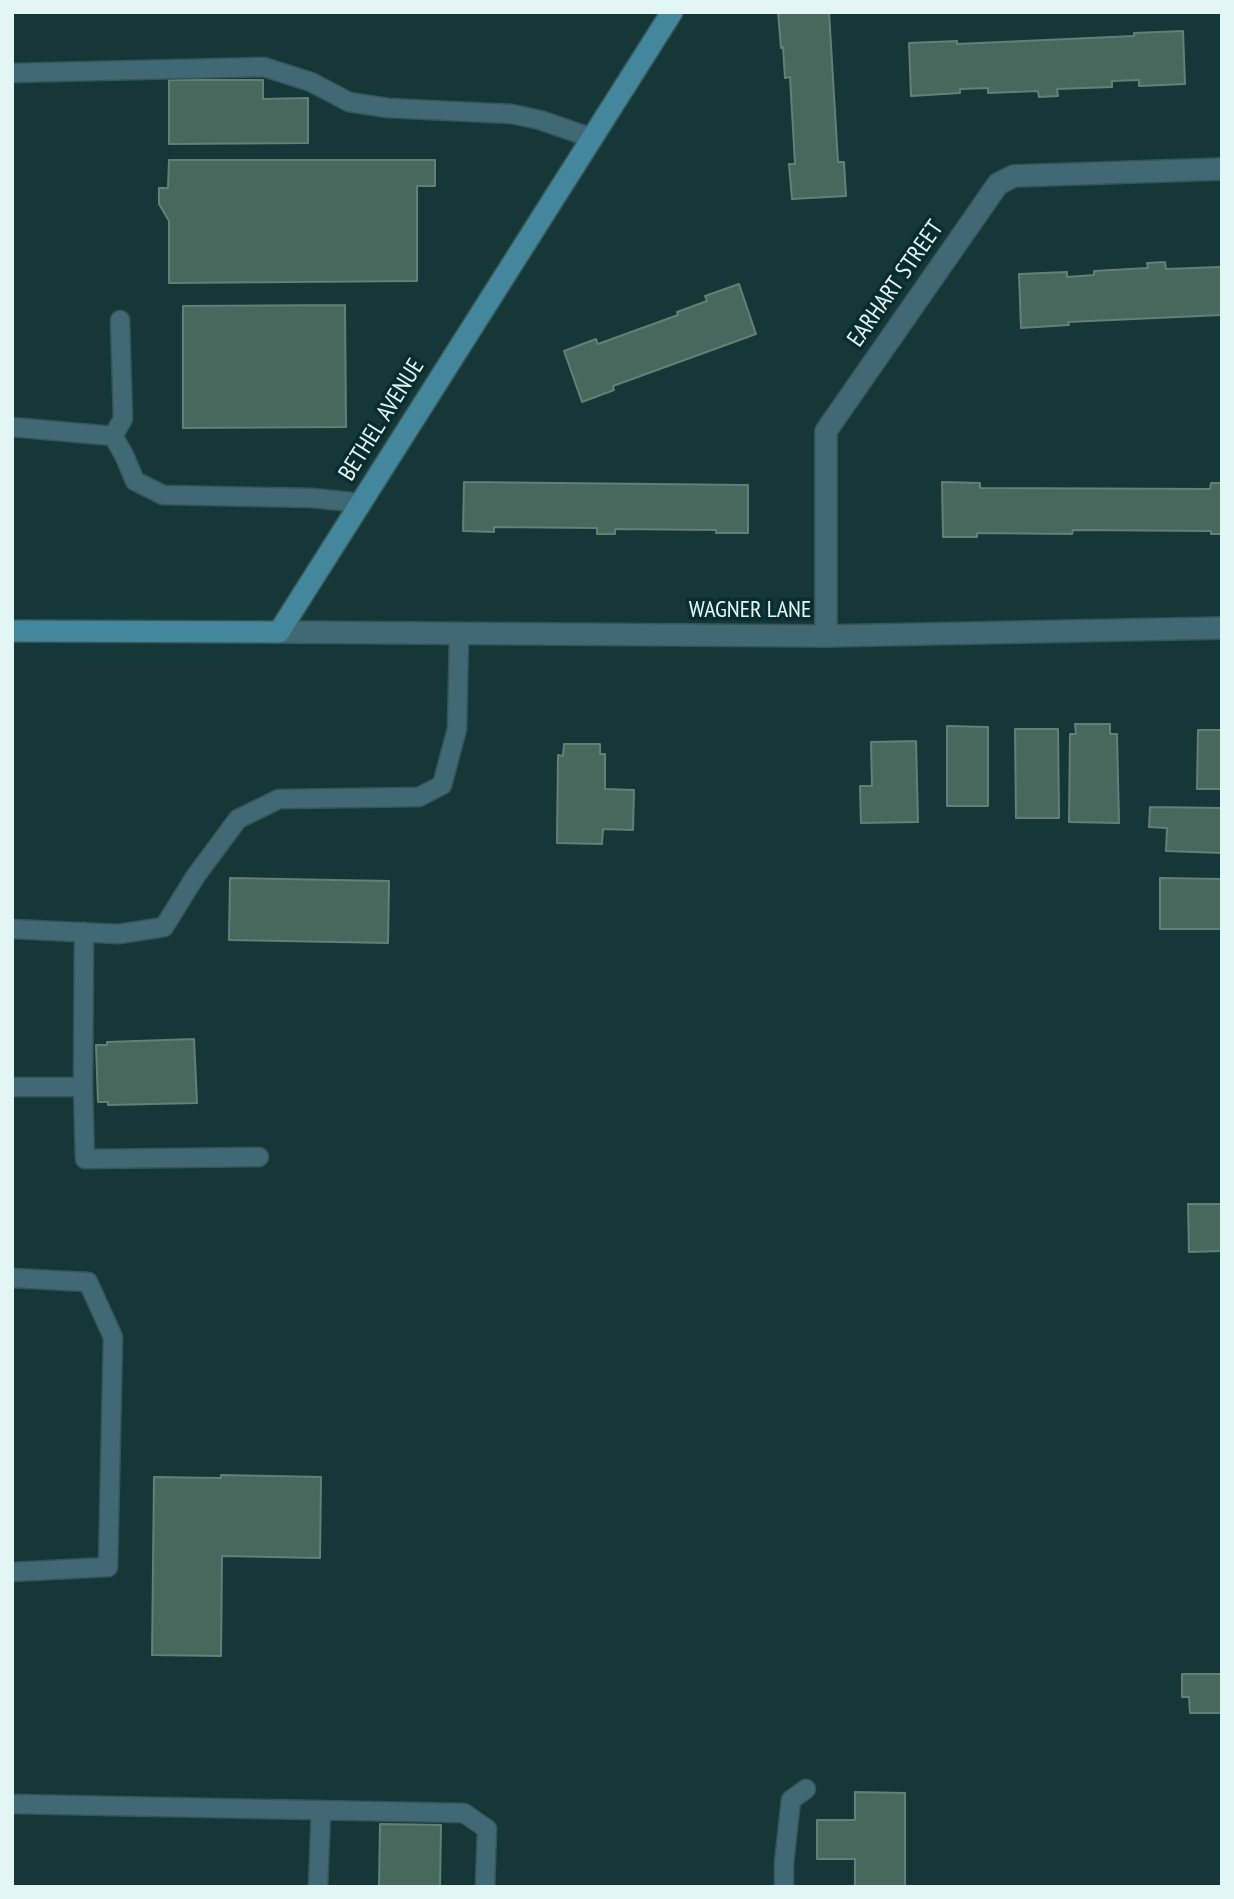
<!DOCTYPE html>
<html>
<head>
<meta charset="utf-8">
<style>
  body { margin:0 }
  #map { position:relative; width:1234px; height:1899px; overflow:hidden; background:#153738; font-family:"PT Sans Narrow",sans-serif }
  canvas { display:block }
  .frame { position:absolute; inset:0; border:14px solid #e3f6f6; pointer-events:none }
</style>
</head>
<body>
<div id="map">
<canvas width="1234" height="1899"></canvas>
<div class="frame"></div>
</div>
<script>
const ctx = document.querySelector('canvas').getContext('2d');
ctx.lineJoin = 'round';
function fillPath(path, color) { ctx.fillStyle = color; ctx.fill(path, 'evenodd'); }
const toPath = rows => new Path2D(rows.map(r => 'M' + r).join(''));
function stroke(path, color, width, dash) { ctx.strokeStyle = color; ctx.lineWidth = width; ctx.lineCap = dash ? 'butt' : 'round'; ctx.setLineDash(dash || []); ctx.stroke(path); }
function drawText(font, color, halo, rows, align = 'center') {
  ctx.font = font + ' "PT Sans Narrow",sans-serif'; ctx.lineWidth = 7; ctx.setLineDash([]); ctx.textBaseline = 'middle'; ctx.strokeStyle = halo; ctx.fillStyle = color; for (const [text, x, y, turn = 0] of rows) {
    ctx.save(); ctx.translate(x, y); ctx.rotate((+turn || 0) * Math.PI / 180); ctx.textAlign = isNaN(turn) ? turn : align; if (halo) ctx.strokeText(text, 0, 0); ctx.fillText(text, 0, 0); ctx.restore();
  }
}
const building = toPath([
  [778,12,829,12,838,162,844,162,846,196,792,199,789,164,795,164,790,77,785,78,783,47,781,48,778,12],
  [1183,31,1185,84,1139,86,1139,80,1112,81,1112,87,1057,89,1058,96,1039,97,1038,91,988,93,988,88,960,89,960,93,911,96,909,43,957,41,957,44,1134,36,1134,33,1183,31],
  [169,80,263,80,263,99,308,98,308,143,169,144,169,80],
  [169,160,435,160,435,186,417,186,417,281,169,283,169,221,159,204,159,188,168,188,169,160],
  [1165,262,1166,269,1219,267,1222,269,1222,315,1068,322,1069,325,1021,328,1019,274,1067,272,1067,277,1094,275,1094,271,1148,268,1147,263,1165,262],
  [739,284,756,334,613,386,614,390,582,402,564,351,596,339,598,344,678,315,677,312,707,301,705,296,739,284],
  [345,305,346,427,183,428,183,306,345,305],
  [464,482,748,485,748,533,716,533,716,530,615,529,615,534,597,534,597,528,494,527,494,532,463,531,464,482],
  [942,482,980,483,980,488,1210,489,1211,483,1222,483,1222,534,1211,534,1211,531,1073,530,1072,534,977,533,977,537,943,537,942,482],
  [1075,724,1110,724,1110,734,1117,734,1119,823,1069,822,1070,734,1076,734,1075,724],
  [947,726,988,727,988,806,947,806,947,726],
  [1015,729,1058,729,1059,818,1016,818,1015,729],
  [1198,730,1222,730,1222,789,1197,789,1198,730],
  [916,741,918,822,861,823,860,786,872,786,871,742,916,741],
  [564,744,600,744,600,754,605,754,605,789,634,790,633,830,603,829,602,844,557,843,558,755,563,756,564,744],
  [1150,807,1222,808,1222,853,1166,851,1167,828,1149,827,1150,807],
  [230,878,389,881,388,943,229,940,230,878],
  [1160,878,1222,879,1222,929,1160,929,1160,878],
  [194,1039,197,1103,108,1105,108,1102,98,1102,96,1045,107,1045,107,1042,194,1039],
  [1188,1204,1222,1204,1222,1251,1189,1252,1188,1204],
  [221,1475,321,1477,320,1558,222,1556,221,1656,152,1655,154,1477,221,1478,221,1475],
  [1182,1674,1222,1674,1222,1713,1190,1713,1189,1697,1182,1697,1182,1674],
  [855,1792,905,1793,905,1886,833,1887,855,1886,855,1859,817,1859,817,1820,855,1820,855,1792],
  [380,1824,441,1825,440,1887,379,1887,380,1824]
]);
fillPath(building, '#48675d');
stroke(building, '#618177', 2);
const lane = toPath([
  [12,73,264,67,311,82,349,102,388,108,512,114,540,120,592,138],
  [12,427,113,436,124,455,135,481,163,495,312,498,361,503],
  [113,436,123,419,120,320],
  [12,929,119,934,164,927,195,877,238,819,279,799,419,797,442,785,457,729,459,634],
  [12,1087,83,1087,85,1159,259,1157],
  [83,1087,84,932],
  [12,1278,88,1282,113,1337,108,1567,12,1572],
  [12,1804,464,1813,487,1829,485,1887],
  [318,1887,321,1810],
  [784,1887,784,1863,791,1800,806,1789]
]);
const street = toPath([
  [279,632,826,636,1222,628],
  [826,636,826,431,998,184,1014,176,1222,169]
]);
const secondary = toPath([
  [12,631,279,632,672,12]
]);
stroke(lane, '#365656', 21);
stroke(street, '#365656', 24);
stroke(secondary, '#365656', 24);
stroke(lane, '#406875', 18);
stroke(street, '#406875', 21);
stroke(secondary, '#44869b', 21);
drawText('24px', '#e3f6f6', '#092d2e', [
  ["EARHART STREET",896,284,-55],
  ["BETHEL AVENUE",382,420,-58],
  ["WAGNER LANE",750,610]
]);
</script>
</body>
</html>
